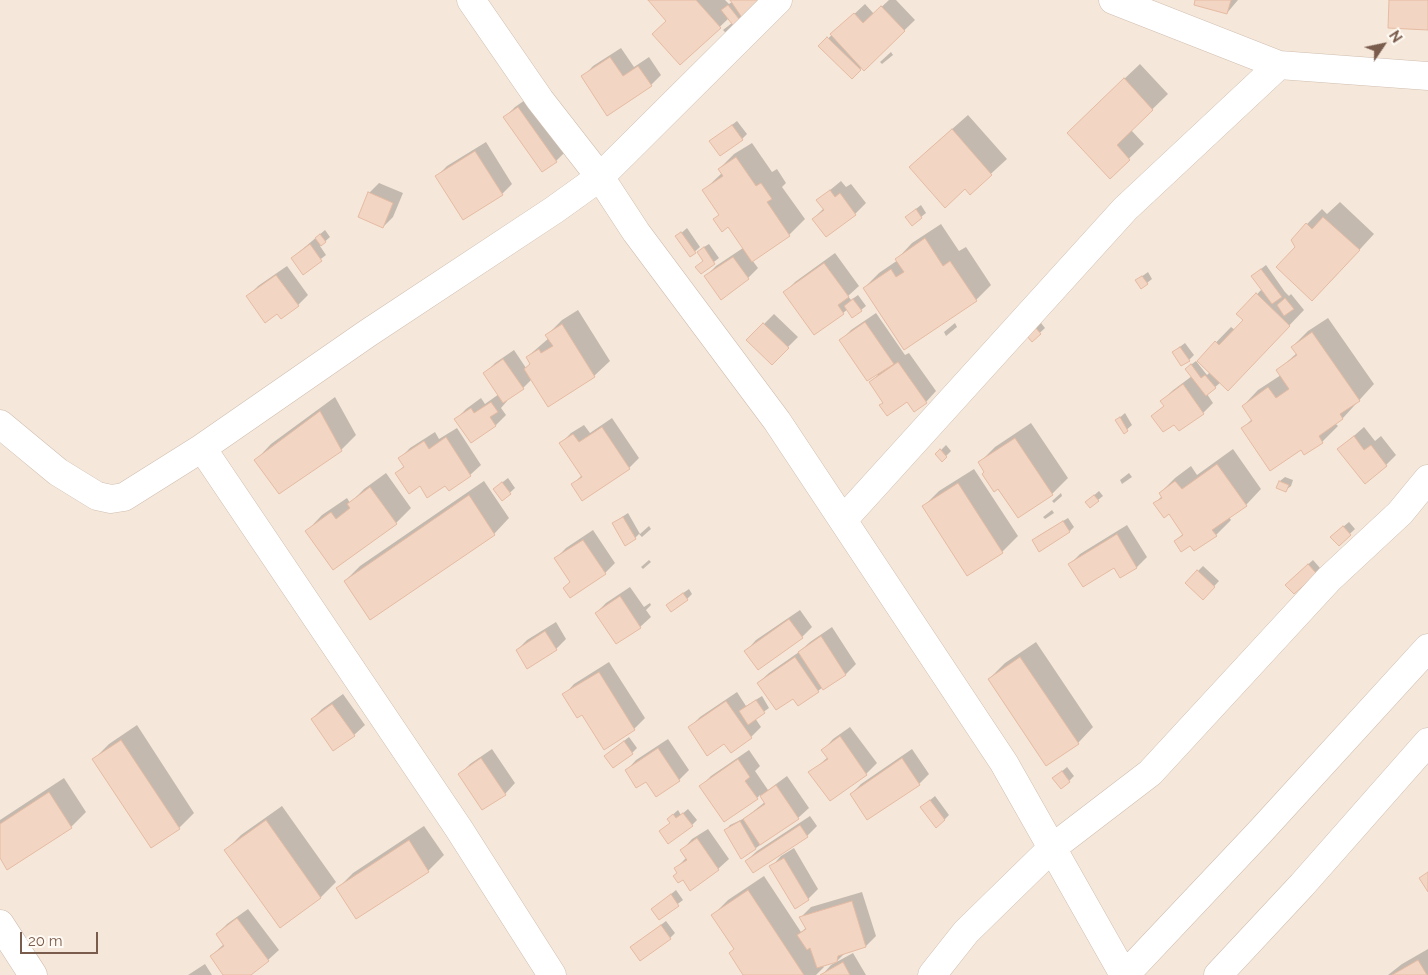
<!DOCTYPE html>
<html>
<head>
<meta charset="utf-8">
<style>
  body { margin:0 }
  #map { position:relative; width:1428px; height:975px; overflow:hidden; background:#fdf6ec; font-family:Raleway,sans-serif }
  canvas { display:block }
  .north { position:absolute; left:1358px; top:20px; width:50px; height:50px; -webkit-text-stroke:4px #fffaf3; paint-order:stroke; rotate:56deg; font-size:14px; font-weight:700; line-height:20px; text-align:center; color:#7a5c4d }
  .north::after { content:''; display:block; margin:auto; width:18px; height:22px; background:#7a5c4d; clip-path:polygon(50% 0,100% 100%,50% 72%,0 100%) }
  .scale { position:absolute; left:20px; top:932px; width:78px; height:22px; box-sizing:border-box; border:2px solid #7a5c4d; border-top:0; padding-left:6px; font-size:15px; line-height:18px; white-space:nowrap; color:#7a5c4d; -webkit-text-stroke:4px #fffaf3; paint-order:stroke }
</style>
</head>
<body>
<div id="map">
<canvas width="1428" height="975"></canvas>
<div class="north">N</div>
<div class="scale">20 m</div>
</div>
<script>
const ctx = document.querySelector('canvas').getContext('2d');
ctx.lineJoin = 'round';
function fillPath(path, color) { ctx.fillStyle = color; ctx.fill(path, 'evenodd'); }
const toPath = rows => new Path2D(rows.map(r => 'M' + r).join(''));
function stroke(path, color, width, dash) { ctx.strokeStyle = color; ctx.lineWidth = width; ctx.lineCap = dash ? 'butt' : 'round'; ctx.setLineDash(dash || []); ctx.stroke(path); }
fillPath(toPath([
  [0,0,1428,0,1428,975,0,975]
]), '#f5e8da');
fillPath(toPath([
  [650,0,725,0,729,4,732,2,731,0,766,0,726,33,723,30,732,23,729,18,681,64,667,21],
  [889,0,896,0,915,20,864,69,862,67,852,78,820,46,865,4,874,14],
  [1196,0,1238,0,1227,13],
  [621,48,634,67,649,57,661,75,651,85,583,77,593,66],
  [891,52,893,55,882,64,880,62],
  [1140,64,1168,94,1131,130,1144,144,1110,177,1084,117],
  [528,98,566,151,556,161,505,117,515,107],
  [968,115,1007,159,970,193,926,152],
  [737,121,747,134,742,139,711,141],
  [486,142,512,184,502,194,437,176,447,166],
  [752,143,772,172,777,169,786,183,782,187,805,219,789,235,752,260,758,268,748,278,706,276,716,266,743,248,704,190,722,173,719,169,734,154],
  [841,181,846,187,851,184,866,203,855,214,826,236,813,219,824,208,818,200],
  [379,183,403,193,393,217,383,227,369,193],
  [1340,202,1374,234,1328,284,1296,248,1307,224,1322,209,1327,214],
  [921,205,926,213,921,217,912,212],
  [941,224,959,251,966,247,991,285,976,300,864,288,879,273,898,260,897,259,912,243],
  [687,228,700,247,691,255,677,237],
  [325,230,330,237,320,246,326,255,303,273,292,258],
  [709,244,719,258,701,272,704,260,704,247],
  [835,253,859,286,848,296,851,300,858,295,866,306,861,310,848,309,843,313,785,292,795,282],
  [1266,265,1285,292,1289,296,1291,294,1304,310,1243,374,1221,382,1207,394,1213,403,1203,413,1174,423,1153,416,1165,405,1162,401,1172,391,1192,376,1187,369,1192,364,1196,361,1207,375,1210,372,1198,361,1231,327,1235,330,1245,320,1238,314,1262,289,1257,272],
  [287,266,308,295,298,305,277,313,247,297,258,286],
  [1148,272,1152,279,1147,283,1137,280],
  [578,310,610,361,594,376,532,379,523,388,506,399,507,401,501,408,506,415,496,425,456,419,466,409,481,398,485,404,499,394,485,373,495,363,514,350,526,368,531,363,527,357,549,338,547,335,562,320],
  [876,313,905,355,909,353,936,391,926,402,908,401,881,405,884,402,870,382,878,375,841,340,851,330],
  [774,314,798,337,772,363,748,340],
  [1328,318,1374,384,1343,418,1335,423,1338,426,1322,442,1305,453,1301,448,1243,428,1252,419,1243,406,1258,390,1281,375,1278,370,1297,353,1292,347,1308,331],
  [955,323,957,327,946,336,944,332],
  [1041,323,1045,328,1032,340,1028,335],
  [1185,343,1194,355,1189,360,1173,352],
  [335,397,356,435,341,450,256,460,271,444],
  [1125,413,1132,425,1124,432,1117,420],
  [612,418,639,458,629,468,573,484,582,475,561,443,571,433,584,425,590,433],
  [1031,423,1068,478,1052,494,1018,517,979,463,995,447],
  [1364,427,1375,441,1381,436,1396,455,1386,465,1339,449],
  [457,428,481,465,470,475,446,484,420,485,397,473,404,466,400,458,410,448,435,432,439,439],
  [946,445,951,451,942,460,937,454],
  [1233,449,1261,489,1246,505,1229,517,1231,520,1216,535,1190,544,1175,541,1184,533,1169,513,1155,503,1162,496,1160,493,1175,478,1191,466,1197,475],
  [974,469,1018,536,1002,552,967,575,923,507,939,491],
  [386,473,411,508,396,523,307,531,322,515,347,498,350,503,364,489],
  [1129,473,1132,477,1122,484,1120,480],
  [1285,477,1293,480,1291,486,1286,490,1280,481],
  [508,478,515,488,502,500,499,485],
  [484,481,509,518,494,534,371,618,345,581,360,566],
  [1099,491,1103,496,1098,500,1092,497],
  [1061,493,1062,496,1054,503,1052,501],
  [1052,510,1054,513,1045,519,1043,517],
  [628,513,640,534,649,526,651,529,642,537,639,534,635,538,613,523],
  [1068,518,1074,527,1069,532,1034,541,1038,536],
  [1349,522,1355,529,1339,544,1337,532],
  [1127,525,1147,557,1137,567,1121,577,1115,566,1070,564,1080,554],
  [593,530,615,563,605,573,564,588,571,581,555,559,566,548],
  [649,560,651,562,643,569,641,567],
  [1313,560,1320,568,1294,593,1291,580],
  [1203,566,1219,581,1203,598,1186,583],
  [630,587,644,607,650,603,651,605,646,610,651,617,640,627,616,643,596,613,606,603],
  [689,589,692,594,687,599,673,600],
  [800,610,812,627,802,637,746,651,756,640],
  [556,622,566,639,556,649,517,650,527,640],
  [832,627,856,664,846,674,823,688,823,687,818,691,793,697,758,683,769,673,799,652,810,642],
  [1036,642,1093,727,1078,743,989,679,1005,663],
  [609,662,645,718,634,729,605,748,583,713,564,695,574,684],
  [737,692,746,706,762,696,769,708,755,718,761,727,751,737,725,742,690,727,700,717],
  [343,694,365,725,354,735,334,750,312,719,322,709],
  [137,725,194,813,179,828,94,759,109,744],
  [850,727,877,763,866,774,830,800,810,773,828,757,823,750,833,739],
  [629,737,637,748,632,753,611,751],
  [668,739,689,770,679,780,646,780,626,771,636,760],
  [492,749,515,783,505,794,460,774,470,764],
  [912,749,929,774,919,784,851,794,861,784],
  [749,750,760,766,755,771,768,790,787,776,809,808,798,818,756,848,726,830,730,825,745,818,765,802,760,795,757,798,701,786,711,776],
  [1067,767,1074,776,1069,781,1054,778],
  [64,778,86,812,71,827,0,856,0,820],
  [935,796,949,815,944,820,922,807],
  [282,806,336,882,321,897,280,926,226,850,241,835],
  [688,809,697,820,692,825,671,822,668,819,678,810,681,815],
  [810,816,817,826,807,836,746,861,757,851],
  [424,826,444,855,428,871,357,917,338,888,353,873],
  [708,829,729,859,718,869,678,872,676,868,687,857,682,850,692,839],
  [794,848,818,889,808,899,771,867,781,856],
  [764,876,801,932,807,927,801,917,811,907,862,892,876,936,866,946,845,953,837,961,822,965,824,967,816,975,744,975,735,948,713,915,728,900],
  [676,890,683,900,659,918,653,909],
  [248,909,279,950,268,960,249,975,225,975,211,956,224,944,217,934,227,924],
  [666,921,675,933,670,938,632,947],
  [1428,949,1428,975,1388,975,1402,964],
  [853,953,866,975,822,975,831,965],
  [205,964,212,975,188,975]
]), '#0003');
const building = toPath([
  [648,0,696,0,721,28,680,65,652,34,666,21,648,0],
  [730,0,758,0,764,8,747,25,730,0],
  [1195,0,1231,0,1227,14,1194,5,1195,0],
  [1389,0,1428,0,1428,30,1388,28,1389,0],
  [728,5,743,24,736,29,721,10,728,5],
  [881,6,905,31,864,71,830,34,854,13,863,23,881,6],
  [827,37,861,70,852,79,818,46,827,37],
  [610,57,623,76,638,66,652,86,607,116,581,76,610,57],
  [1124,78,1153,110,1117,145,1130,160,1110,179,1067,133,1124,78],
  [518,107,557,162,542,172,503,117,518,107],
  [732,125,743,140,720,156,709,141,732,125],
  [952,129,992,175,970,195,965,189,945,208,909,167,952,129],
  [475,151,503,195,463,220,435,176,475,151],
  [736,157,756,186,761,183,772,199,767,202,790,236,752,262,728,227,722,232,713,219,719,215,702,190,723,176,718,169,736,157],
  [830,190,835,197,840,193,856,215,826,237,812,219,824,210,816,200,830,190],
  [368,192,393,203,383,228,358,217,368,192],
  [916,209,922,218,912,226,905,217,916,209],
  [1323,217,1360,250,1312,301,1276,267,1295,247,1291,240,1306,223,1312,229,1323,217],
  [681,232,696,253,690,257,675,236,681,232],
  [320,234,326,242,321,246,315,238,320,234],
  [925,238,943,266,950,261,977,301,904,350,863,288,891,269,896,277,904,272,895,259,925,238],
  [310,244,322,261,303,275,291,258,310,244],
  [704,247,715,264,701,274,695,267,703,261,697,252,704,247],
  [733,257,749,279,721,300,704,276,733,257],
  [824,263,849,297,838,305,844,314,814,335,783,292,824,263],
  [1261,269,1282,297,1272,304,1251,276,1261,269],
  [276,275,299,306,281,319,277,314,265,323,246,296,276,275],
  [1142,276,1148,284,1141,289,1135,280,1142,276],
  [1256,293,1290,326,1228,391,1197,361,1215,341,1219,345,1243,320,1236,314,1256,293],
  [1285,298,1294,309,1284,316,1277,305,1285,298],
  [853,299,862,311,852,318,844,306,853,299],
  [865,322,894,364,867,381,839,340,865,322],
  [763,323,789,348,772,365,746,340,763,323],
  [562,324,595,377,548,407,524,369,530,364,526,357,539,349,541,353,553,346,545,335,562,324],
  [1035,327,1041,334,1032,342,1026,335,1035,327],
  [1312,332,1360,401,1340,414,1343,419,1319,436,1323,443,1304,455,1301,450,1270,471,1241,428,1252,421,1242,406,1268,387,1276,398,1289,389,1276,370,1297,355,1291,347,1312,332],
  [1180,347,1190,361,1181,366,1172,352,1180,347],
  [503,359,524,389,503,403,483,373,503,359],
  [898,362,927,403,914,412,907,402,887,416,879,405,883,403,869,382,898,362],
  [1191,364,1201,378,1205,375,1216,388,1206,396,1185,369,1191,364],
  [1183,384,1204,414,1179,431,1174,425,1163,432,1151,416,1164,406,1160,401,1183,384],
  [491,402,498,412,490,417,496,426,471,443,454,419,471,408,474,413,491,402],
  [320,411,342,451,279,494,254,460,320,411],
  [1120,417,1128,431,1124,434,1115,420,1120,417],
  [602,427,630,469,582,501,571,484,582,477,559,443,573,434,579,442,602,427],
  [1354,436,1364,450,1371,445,1387,466,1365,484,1337,449,1354,436],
  [446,437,471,476,449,491,445,486,427,498,420,486,409,494,395,473,404,467,398,458,424,441,429,449,446,437],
  [1015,438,1053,495,1018,518,998,489,994,492,982,474,984,472,978,462,1015,438],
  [940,449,947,457,942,462,935,454,940,449],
  [1217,464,1247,506,1212,530,1217,536,1194,551,1190,546,1181,552,1174,541,1183,535,1169,514,1164,518,1153,503,1162,498,1159,493,1175,481,1182,489,1217,464],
  [1279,481,1289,485,1286,492,1276,488,1279,481],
  [502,482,511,494,502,501,493,489,502,482],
  [958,483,1003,553,967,576,922,506,958,483],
  [370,487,397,524,333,570,305,531,331,512,336,519,350,508,347,504,370,487],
  [469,495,495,535,370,620,344,581,469,495],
  [1094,495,1099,501,1090,508,1085,502,1094,495],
  [623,517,636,539,625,546,612,523,623,517],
  [1063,521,1070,532,1039,552,1032,540,1063,521],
  [1343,526,1351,535,1339,546,1330,537,1343,526],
  [1117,534,1137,568,1120,578,1114,568,1083,587,1068,564,1117,534],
  [583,540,606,574,570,598,563,588,570,582,554,558,583,540],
  [1308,564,1317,574,1294,594,1285,585,1308,564],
  [1197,570,1215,587,1203,600,1185,583,1197,570],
  [683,593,688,600,671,612,666,605,683,593],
  [620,596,641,628,616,644,595,613,620,596],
  [789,619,803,638,758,670,744,651,789,619],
  [545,631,557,650,527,669,516,650,545,631],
  [821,636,846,675,823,690,798,652,821,636],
  [795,657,819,692,798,706,793,699,776,710,757,683,795,657],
  [1020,657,1079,744,1046,766,988,679,1020,657],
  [599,672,635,730,604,750,582,715,577,718,562,694,599,672],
  [756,700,765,713,748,725,739,711,756,700],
  [726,701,752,738,731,753,724,744,707,756,688,727,726,701],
  [332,704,355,736,333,751,311,719,332,704],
  [840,736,867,775,830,801,808,772,828,759,821,750,840,736],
  [121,740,180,829,151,848,92,759,121,740],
  [624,741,633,754,613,768,604,756,624,741],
  [658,748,680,781,656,797,646,782,636,788,625,770,658,748],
  [481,758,506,795,482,810,458,774,481,758],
  [902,758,920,785,867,820,850,794,902,758],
  [738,759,750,777,745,781,758,799,724,822,699,786,738,759],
  [1062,771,1070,782,1061,789,1052,778,1062,771],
  [776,785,799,819,760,845,743,819,765,804,760,796,776,785],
  [49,792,72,828,7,870,0,858,0,824,49,792],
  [930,800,945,820,936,828,920,807,930,800],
  [683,813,693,826,668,844,659,831,670,823,667,819,673,814,676,818,683,813],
  [266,820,321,898,280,928,224,850,266,820],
  [740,821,756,849,741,859,724,830,740,821],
  [800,825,808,837,753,873,745,861,800,825],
  [697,838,719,870,690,891,683,880,678,883,673,876,677,873,674,868,687,860,680,850,697,838],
  [409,840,429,872,356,919,336,888,409,840],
  [784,858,809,900,795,909,769,866,784,858],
  [1428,872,1428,892,1419,878,1428,872],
  [748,890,804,975,743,975,729,953,734,949,711,915,748,890],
  [671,894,679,906,659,920,651,909,671,894],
  [852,901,866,947,838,956,837,962,817,968,810,948,807,950,797,935,806,929,799,917,852,901],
  [237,918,269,961,251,975,223,975,210,956,224,946,216,934,237,918],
  [661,925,671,939,640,961,630,947,661,925],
  [1418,960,1427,975,1392,975,1418,960],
  [843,962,850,975,820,975,843,962]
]);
fillPath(building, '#f3d5c3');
stroke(building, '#e6bba3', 1);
const minor = toPath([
  [471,0,540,100,600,177,636,232,777,421,1004,763,1124,975],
  [1113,0,1279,65,1428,76],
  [0,424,58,472,97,496,111,499,124,497,202,448,368,333,554,210,600,177,778,0],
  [202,448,459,829,552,975],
  [843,520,1125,209,1279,65],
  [0,924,33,975],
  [932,975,966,932,1052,848,1150,773,1329,579,1400,513,1428,479],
  [1125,975,1259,833,1428,648],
  [1218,975,1302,885,1428,742]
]);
stroke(minor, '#d1beb0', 29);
stroke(minor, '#fff', 28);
</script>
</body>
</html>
